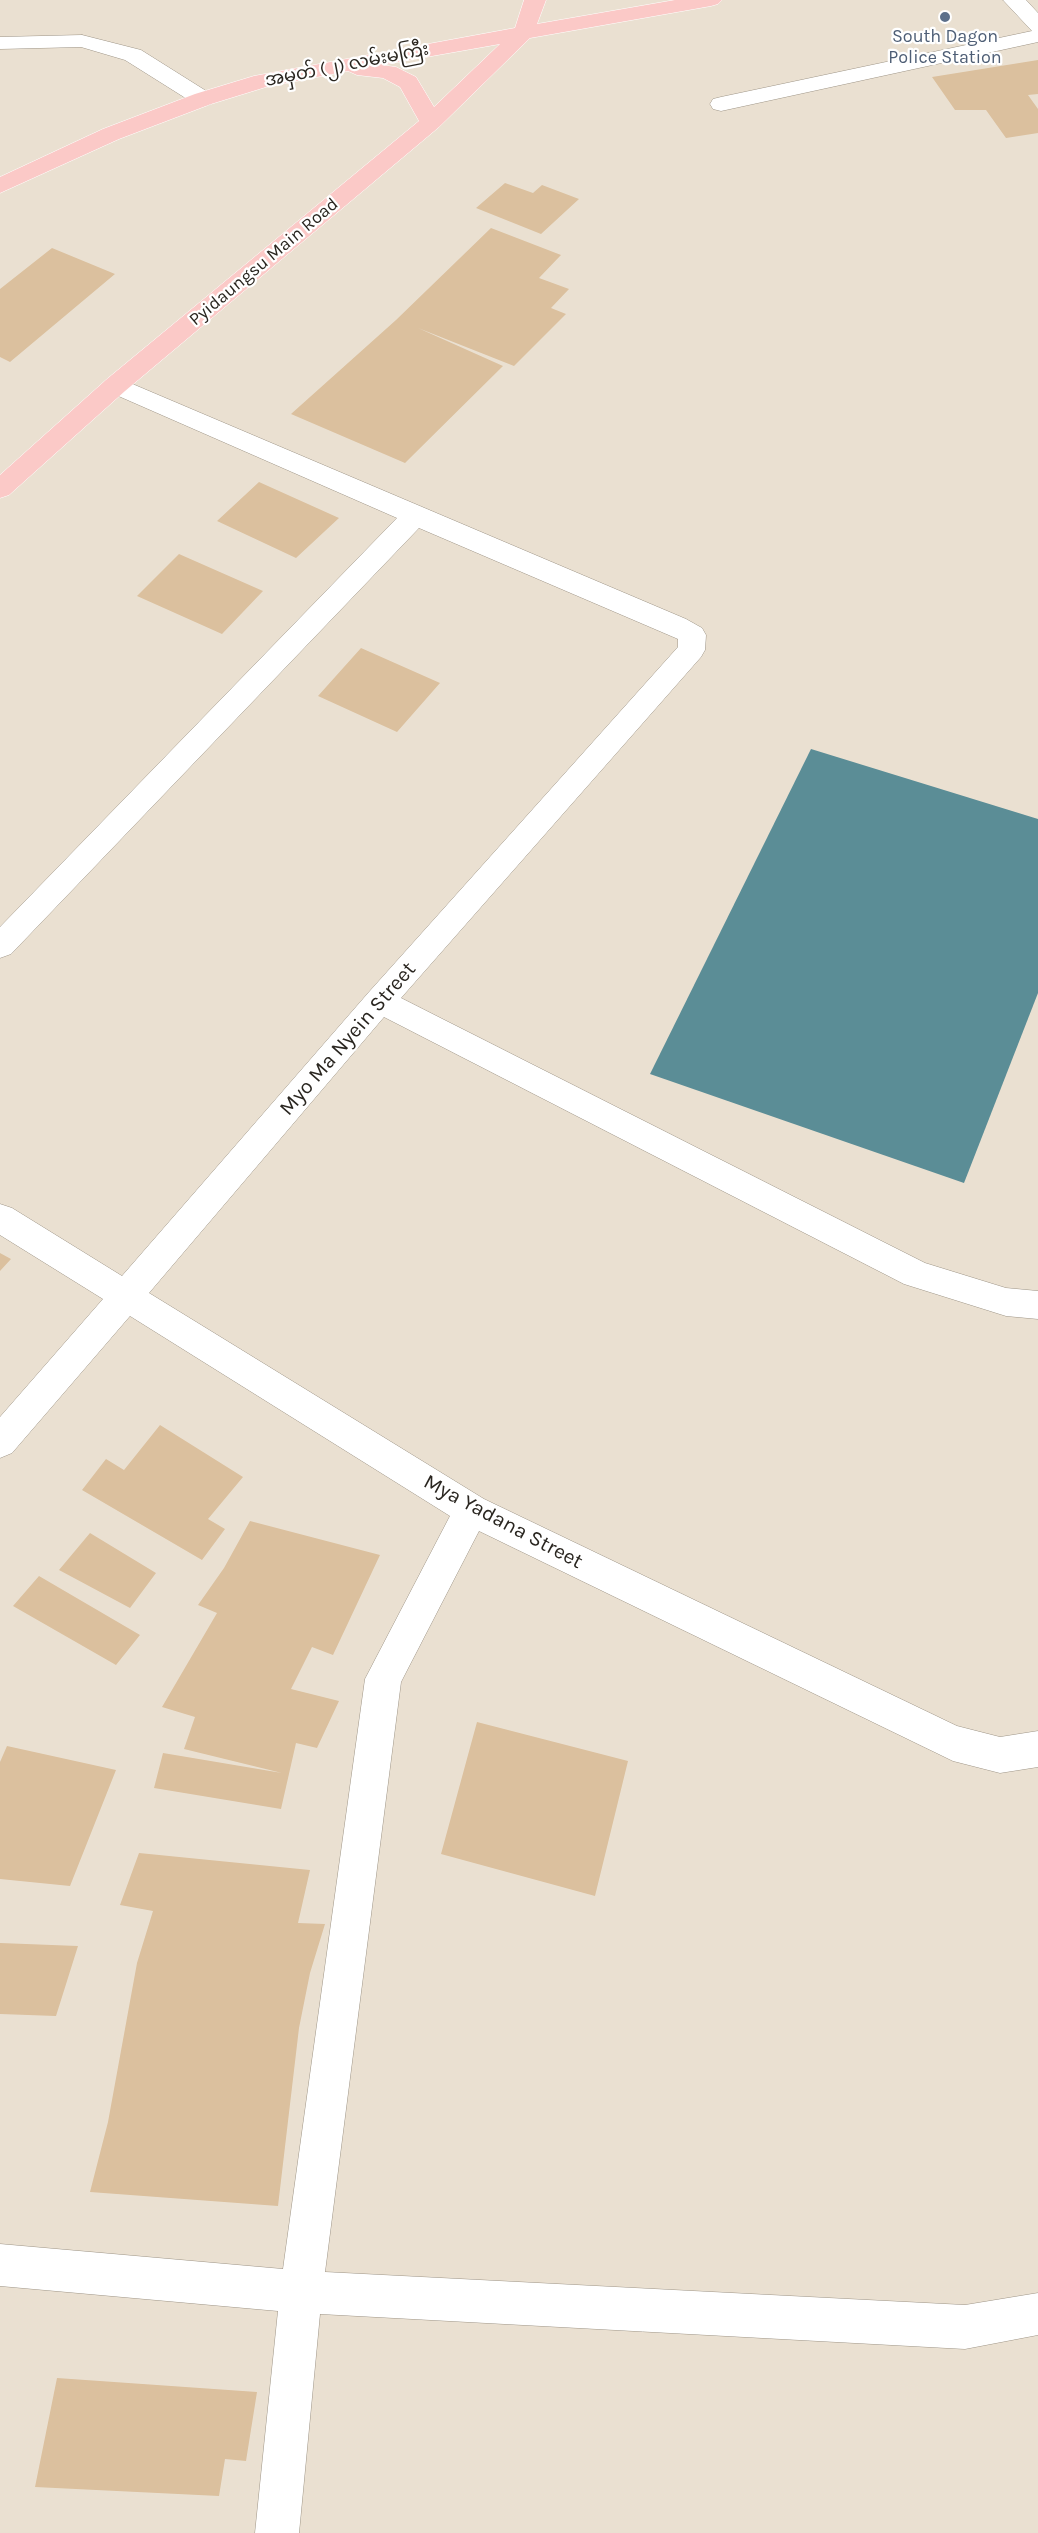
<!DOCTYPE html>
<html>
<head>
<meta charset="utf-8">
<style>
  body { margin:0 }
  canvas { display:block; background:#eae0d1 }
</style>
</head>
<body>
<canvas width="1038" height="2533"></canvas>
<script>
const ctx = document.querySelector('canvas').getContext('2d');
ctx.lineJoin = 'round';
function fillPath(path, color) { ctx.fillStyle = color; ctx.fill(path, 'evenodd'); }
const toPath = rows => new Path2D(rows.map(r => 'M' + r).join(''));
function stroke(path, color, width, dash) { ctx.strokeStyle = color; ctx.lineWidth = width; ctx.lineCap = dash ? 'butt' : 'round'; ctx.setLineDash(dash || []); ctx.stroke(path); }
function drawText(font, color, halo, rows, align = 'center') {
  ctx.font = font + ' Karla,"Noto Sans Myanmar",sans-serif'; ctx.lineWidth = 4.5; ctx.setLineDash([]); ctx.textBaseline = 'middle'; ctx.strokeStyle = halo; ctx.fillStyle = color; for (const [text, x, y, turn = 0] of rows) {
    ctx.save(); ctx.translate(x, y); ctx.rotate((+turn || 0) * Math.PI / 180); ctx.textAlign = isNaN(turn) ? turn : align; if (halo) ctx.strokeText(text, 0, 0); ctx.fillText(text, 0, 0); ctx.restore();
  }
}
fillPath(toPath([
  [811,749,1038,819,1038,993,964,1183,650,1074]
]), '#5b8d96');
fillPath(toPath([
  [1038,60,1038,94,1028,95,1038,109,1038,133,1006,138,986,110,955,110,932,77],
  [505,183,533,193,542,185,579,199,541,234,476,208],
  [491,228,561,255,539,278,569,289,551,308,566,314,514,366,418,328,503,366,405,463,291,414,396,320],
  [52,248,115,274,10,362,0,357,0,289],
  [259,482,339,518,296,558,217,521],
  [179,554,263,591,222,634,137,596],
  [361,648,440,683,397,732,318,696],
  [0,1253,11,1259,0,1271],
  [160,1425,243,1477,208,1519,225,1529,202,1560,82,1490,106,1459,124,1470],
  [250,1521,380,1555,333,1655,312,1647,291,1689,339,1701,317,1748,296,1743,281,1809,154,1788,163,1753,282,1773,184,1749,195,1717,162,1707,217,1613,198,1605,224,1568],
  [90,1533,156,1573,130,1608,59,1570],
  [39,1576,140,1635,116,1665,13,1606],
  [477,1722,628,1761,595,1896,441,1854],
  [7,1746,116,1770,70,1886,0,1879,0,1762],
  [139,1853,310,1870,298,1923,325,1924,310,1973,299,2028,278,2206,90,2192,108,2122,137,1963,153,1911,120,1905],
  [0,1943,78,1946,56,2016,0,2014],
  [57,2378,257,2392,246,2461,225,2459,219,2496,35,2487]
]), '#dbc09e');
const minor = toPath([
  [1003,0,1026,0,1038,13,1038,42,721,111,713,109,710,104,713,99,721,97,1032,31,1003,0],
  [82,35,141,50,211,94,214,99,211,104,203,106,195,104,125,60,81,47,0,49,0,37,82,35],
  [116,377,686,619,702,628,706,635,705,650,701,657,401,998,925,1263,1006,1288,1038,1291,1038,1319,1006,1316,904,1284,384,1017,149,1293,484,1499,957,1726,1000,1737,1038,1731,1038,1767,1000,1773,953,1761,479,1531,401,1682,325,2272,965,2305,1038,2293,1038,2335,965,2349,320,2314,299,2533,255,2533,278,2311,0,2286,0,2244,283,2269,365,1679,450,1516,130,1316,12,1453,0,1458,0,1417,103,1299,0,1235,0,1204,12,1208,122,1276,369,992,678,647,678,639,419,528,11,954,0,958,0,927,397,518,107,391,104,385,107,379,116,377]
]);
const major = toPath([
  [524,0,546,0,537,24,675,0,722,0,718,4,711,6,530,38,439,127,125,391,9,495,0,498,0,475,107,379,419,121,400,87,383,78,357,75,348,71,266,87,211,104,119,139,0,193,0,177,103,129,195,94,254,76,515,28,524,0],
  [500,44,434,107,416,77,396,67,381,65,500,44]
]);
stroke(minor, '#9e9587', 1);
stroke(major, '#fff', 1);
fillPath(minor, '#fff');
fillPath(major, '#fbc9c7');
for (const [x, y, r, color] of [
  [945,17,6,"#5c6f8a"]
]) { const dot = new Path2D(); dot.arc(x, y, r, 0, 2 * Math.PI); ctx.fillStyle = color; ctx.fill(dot); stroke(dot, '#fff', 2); }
drawText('18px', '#4e5e75', '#fff', [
  ["South Dagon",945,37],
  ["Police Station",945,58]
]);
drawText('18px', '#2a2620', '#fff', [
  ["အမှတ် (၂) လမ်းမကြီး",347,65,-11],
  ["Pyidaungsu Main Road",264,262,-40]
]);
drawText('21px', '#2a2620', '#fff', [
  ["Myo Ma Nyein Street",348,1039,-49],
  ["Mya Yadana Street",503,1522,28]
]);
</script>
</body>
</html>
